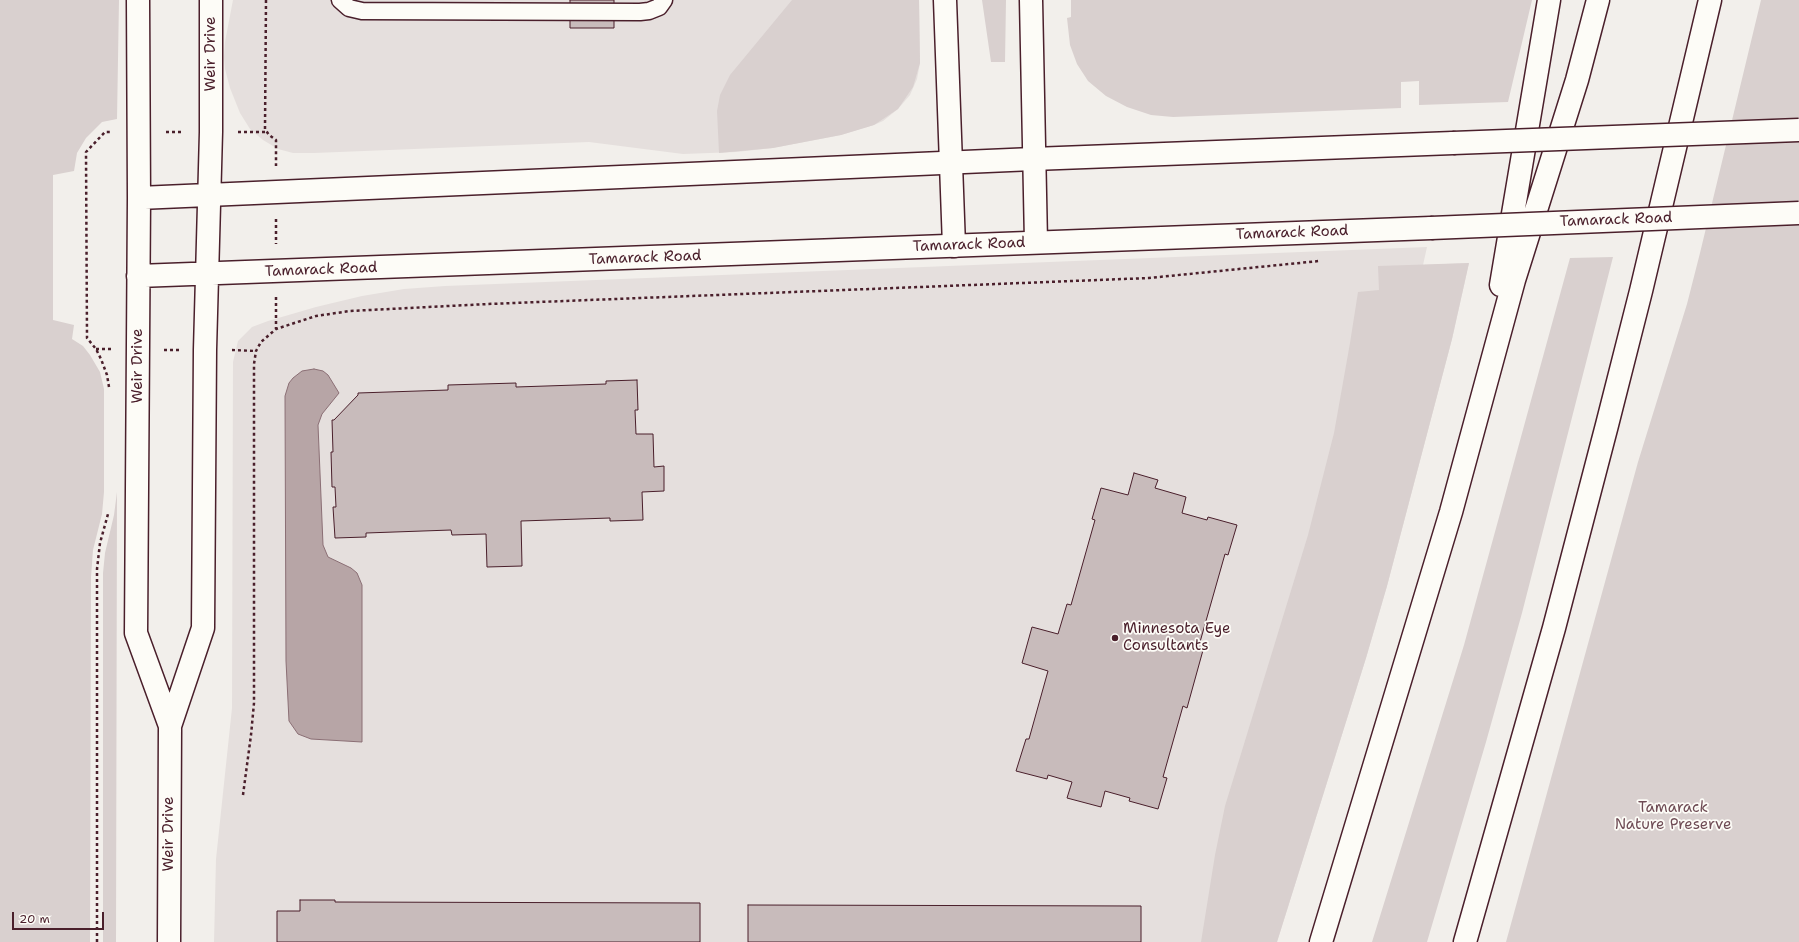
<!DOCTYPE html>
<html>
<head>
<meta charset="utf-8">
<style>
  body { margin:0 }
  #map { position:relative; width:1799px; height:942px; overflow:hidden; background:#f2efeb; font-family:"Shantell Sans",sans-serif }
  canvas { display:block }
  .scale { position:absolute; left:12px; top:912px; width:92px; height:18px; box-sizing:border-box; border:2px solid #4a1f2b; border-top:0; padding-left:5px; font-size:12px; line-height:14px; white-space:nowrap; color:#4a1f2b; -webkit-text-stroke:3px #fdfcf7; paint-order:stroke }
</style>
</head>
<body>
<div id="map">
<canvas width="1799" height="942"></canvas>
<div class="scale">20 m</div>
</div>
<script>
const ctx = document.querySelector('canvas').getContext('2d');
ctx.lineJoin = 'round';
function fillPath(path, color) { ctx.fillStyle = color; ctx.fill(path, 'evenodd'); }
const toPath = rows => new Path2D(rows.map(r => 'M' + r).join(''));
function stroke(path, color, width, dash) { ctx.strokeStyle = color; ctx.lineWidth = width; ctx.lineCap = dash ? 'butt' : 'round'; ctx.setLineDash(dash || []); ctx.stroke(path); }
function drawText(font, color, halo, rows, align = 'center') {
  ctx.font = font + ' "Shantell Sans",sans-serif'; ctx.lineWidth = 3.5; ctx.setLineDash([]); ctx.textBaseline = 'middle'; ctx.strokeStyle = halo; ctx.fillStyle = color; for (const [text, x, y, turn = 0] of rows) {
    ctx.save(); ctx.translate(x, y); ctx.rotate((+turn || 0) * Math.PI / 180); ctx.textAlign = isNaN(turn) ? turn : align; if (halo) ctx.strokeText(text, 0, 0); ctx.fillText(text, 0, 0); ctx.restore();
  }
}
fillPath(toPath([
  [233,0,919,0,920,63,917,79,910,95,898,109,883,121,874,125,841,135,773,148,736,152,683,154,589,142,314,153,293,153,278,149,263,140,250,129,240,113,230,88,225,69,224,57,225,42],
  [1427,247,1423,265,1469,263,1452,339,1387,586,1366,658,1277,942,214,942,216,859,232,708,233,362,238,341,252,327,268,321,316,307,362,296,404,289,445,286]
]), '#e5dfdd');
fillPath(toPath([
  [0,0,119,0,117,119,102,122,86,138,77,153,74,171,53,175,53,320,74,325,72,339,83,346,90,355,100,372,104,389,104,492,102,514,93,550,91,577,90,942,0,942],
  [792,0,919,0,920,63,913,87,898,109,874,125,841,135,799,143,773,148,719,153,717,111,720,95,730,75],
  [982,0,1006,0,1005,62,991,62],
  [1071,0,1532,0,1508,102,1419,105,1419,81,1401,82,1401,108,1173,117,1151,115,1127,107,1106,96,1088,81,1077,64,1070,45,1067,18,1071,17],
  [1761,0,1799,0,1799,942,1506,942,1638,462,1687,304,1700,253],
  [1613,257,1522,613,1486,742,1427,942,1372,942,1464,645,1570,258],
  [1469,263,1452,339,1387,586,1366,658,1277,942,1201,942,1215,855,1225,806,1308,535,1334,433,1350,343,1358,292,1379,290,1378,266],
  [117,492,116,942,103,942,103,573,105,553,114,515]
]), '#d9d0cf');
const water = toPath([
  [314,369,323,371,328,375,339,393,322,414,318,425,323,545,328,557,351,568,357,573,362,585,362,742,311,739,298,734,289,721,286,661,285,396,289,383,293,378,302,371,314,369]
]);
fillPath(water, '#b7a5a6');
stroke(water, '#8b6f75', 1);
const building = toPath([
  [570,0,614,0,614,28,570,28,570,0],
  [637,380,638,410,635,410,636,434,653,434,654,467,664,466,664,491,642,492,643,520,610,521,610,518,521,521,522,566,487,567,486,534,452,535,451,530,366,533,366,537,335,538,333,507,336,507,335,487,332,487,331,452,333,452,332,420,334,420,358,395,358,393,448,390,448,385,516,383,516,387,606,384,606,381,637,380],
  [1134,473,1158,480,1155,488,1186,497,1182,513,1207,520,1208,517,1237,525,1228,555,1225,554,1200,642,1205,643,1187,708,1183,706,1163,777,1167,778,1158,809,1129,801,1130,798,1105,791,1101,807,1067,798,1072,782,1048,775,1047,779,1016,771,1026,739,1029,739,1048,671,1022,663,1032,627,1058,634,1067,604,1071,605,1095,520,1092,519,1101,488,1128,495,1134,473],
  [300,900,335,900,335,902,700,903,700,942,277,942,277,911,300,911,300,900],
  [748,905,1141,906,1141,942,748,942,748,905]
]);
fillPath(building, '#c8bbbb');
stroke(building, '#4a1f2b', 1);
const lane = toPath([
  [340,0,349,8,362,11,640,12,649,11,659,7,664,0]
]);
const secondary = toPath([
  [138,0,139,198,136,633,170,726],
  [139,198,1033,159,1453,143],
  [138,276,1431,228],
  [169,942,170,726,203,628,205,350,211,132,211,0]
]);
const highway = toPath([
  [945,0,954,246],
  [1031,0,1036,242],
  [1501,285,1549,0],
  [1321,942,1451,512,1514,280,1577,80,1598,0],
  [1465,942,1554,628,1607,425,1641,291,1710,0]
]);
stroke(lane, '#4a1f2b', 19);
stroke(secondary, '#4a1f2b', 25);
stroke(highway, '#4a1f2b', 25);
stroke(toPath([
  [266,0,265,129,269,135,276,140,276,166],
  [166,132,183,132],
  [238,132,266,132],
  [276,219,276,244],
  [276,297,276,329],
  [96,349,111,349],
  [164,350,179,350],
  [232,350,256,351],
  [109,387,107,375,101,359,96,349,87,338,86,152,105,132,111,132],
  [243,795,251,735,254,703,254,364,256,351,261,342,276,329,316,316,350,311,488,304,1149,278,1319,261],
  [97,942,97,569,100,543,108,514]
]), '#4a1f2b', 2.5, [3, 3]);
stroke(lane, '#fdfcf7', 16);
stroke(secondary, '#fdfcf7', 22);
stroke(highway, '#fdfcf7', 22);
const secondaryBridge = toPath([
  [1453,143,1799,130],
  [1431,228,1799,213]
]);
stroke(secondaryBridge, '#4a1f2b', 25, []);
stroke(secondaryBridge, '#fdfcf7', 22);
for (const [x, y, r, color] of [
  [1115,638,4,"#4a1f2b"]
]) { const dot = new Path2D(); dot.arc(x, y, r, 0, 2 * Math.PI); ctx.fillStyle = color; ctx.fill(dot); stroke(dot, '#fdfcf7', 1.5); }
drawText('15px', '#4a1f2b', '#fdfcf7', [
  ["Weir Drive",211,54,-90],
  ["Tamarack Road",1616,220,-2],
  ["Tamarack Road",1292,233,-2],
  ["Tamarack Road",969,245,-2],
  ["Tamarack Road",645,258,-2],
  ["Tamarack Road",321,270,-2],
  ["Weir Drive",138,366,-90],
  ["Weir Drive",169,834,-90]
]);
drawText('15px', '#4a1f2b', '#fdfcf7', [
  ["Minnesota Eye",1123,629],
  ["Consultants",1123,646]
], 'left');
drawText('15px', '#6e4b54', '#fdfcf7', [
  ["Tamarack",1673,808],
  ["Nature Preserve",1673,825]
]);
</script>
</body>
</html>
